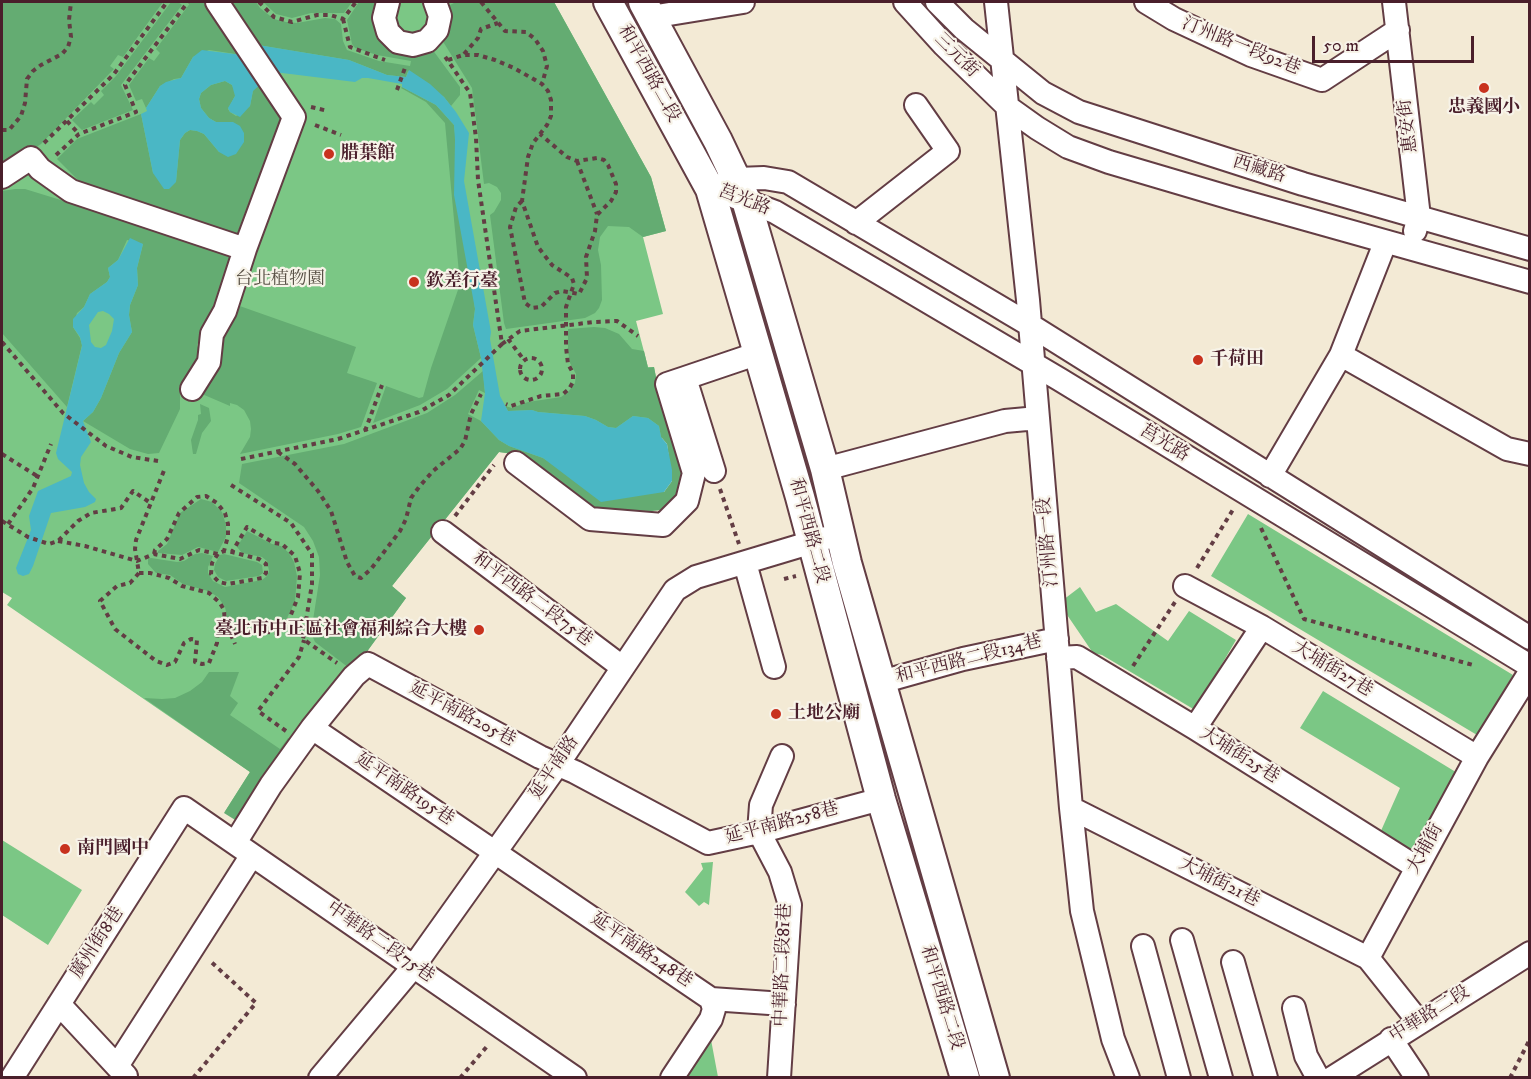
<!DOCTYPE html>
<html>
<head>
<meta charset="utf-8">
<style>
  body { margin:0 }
  #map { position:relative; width:1531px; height:1079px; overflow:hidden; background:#f3ead5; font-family:"IM FELL DW Pica",serif }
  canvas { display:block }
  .frame { position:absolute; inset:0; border:3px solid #4a1f2b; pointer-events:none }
  .scale { position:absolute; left:1312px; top:36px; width:162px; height:27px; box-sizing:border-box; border:3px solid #4a1f2b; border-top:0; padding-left:8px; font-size:18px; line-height:21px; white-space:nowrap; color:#4a1f2b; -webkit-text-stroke:4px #f7f3e8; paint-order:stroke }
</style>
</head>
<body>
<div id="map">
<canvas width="1531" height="1079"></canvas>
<div class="frame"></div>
<div class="scale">50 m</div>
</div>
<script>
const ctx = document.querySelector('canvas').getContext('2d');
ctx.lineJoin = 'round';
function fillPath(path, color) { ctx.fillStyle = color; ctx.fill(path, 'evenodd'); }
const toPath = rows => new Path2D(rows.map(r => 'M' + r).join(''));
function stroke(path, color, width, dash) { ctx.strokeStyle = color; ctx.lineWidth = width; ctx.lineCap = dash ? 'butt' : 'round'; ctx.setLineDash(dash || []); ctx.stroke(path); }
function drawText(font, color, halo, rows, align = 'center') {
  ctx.font = font + ' "IM FELL DW Pica","Noto Serif TC",serif'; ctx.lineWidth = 4.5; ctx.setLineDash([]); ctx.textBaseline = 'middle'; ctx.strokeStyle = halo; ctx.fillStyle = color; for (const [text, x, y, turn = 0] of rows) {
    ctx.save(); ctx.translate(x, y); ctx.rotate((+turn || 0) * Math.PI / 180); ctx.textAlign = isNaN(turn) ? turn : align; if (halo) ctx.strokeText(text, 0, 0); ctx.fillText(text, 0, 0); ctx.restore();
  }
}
fillPath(toPath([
  [2,2,554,2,651,177,666,231,643,237,663,314,636,321,648,367,654,367,662,408,666,410,652,511,521,455,499,452,392,586,406,598,351,673,224,813,250,772,7,605,12,598,2,592],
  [1248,514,1513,675,1477,735,1211,576],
  [1080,587,1096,612,1116,604,1168,641,1189,611,1236,640,1195,710,1102,655,1093,653,1059,603],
  [1323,691,1459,774,1410,851,1380,833,1400,788,1300,728],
  [2,840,82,890,48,945,2,915],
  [713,862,709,905,704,902,699,906,685,892,703,869,701,863],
  [709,1029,718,1077,678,1077]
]), '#7bc785');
fillPath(toPath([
  [2,2,163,2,123,57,118,55,110,66,114,69,111,72,41,144,3,169],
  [171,2,178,2,182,5,121,85,133,110,82,130,72,120,91,102,94,105,104,95,101,91,116,76],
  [191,2,206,2,242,55,209,50,193,57,181,78,174,79,160,86,146,108,142,99,136,101,129,85,149,58,154,61,160,53,156,49],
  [228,2,256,2,260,8,274,19,286,22,297,23,325,18,335,19,341,24,343,41,347,50,379,61,410,66,411,61,377,55,355,48,352,44,347,20,359,2,377,2,374,18,432,49,460,87,460,95,451,106,444,97,408,71,406,77,387,75,349,60,258,45],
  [263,2,352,2,344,13,311,13,292,18,276,14],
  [456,2,554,2,651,177,666,231,643,237,629,227,608,226,600,237,598,250,601,265,602,300,599,308,595,313,585,318,506,329,504,323,490,215,494,212,501,200,501,193,497,187,489,183,484,184,472,88,442,40,448,6],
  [225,81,232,85,235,91,235,96,228,109,230,112,236,116,250,106,253,90,259,84,282,114,237,234,79,181,57,159,77,139,141,114,153,173,176,182,180,140,185,133,190,130,197,131,204,134,219,152,233,122,216,122,209,118,201,108,199,99,201,93,211,85],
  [402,87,436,105,454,125,475,309,473,325,481,358,447,389,420,405,373,423,386,386,419,398,423,397,431,368,460,284,445,123,426,102,401,88],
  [15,189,25,189,116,217,231,256,227,269,231,271,197,345,200,354,199,362,184,384,180,394,180,409,159,453,148,454,130,449,83,421,93,412,101,398,119,353,132,332,129,315,130,305,138,285,137,268,143,244,127,240,118,260,108,268,110,277,107,282,90,294,84,307,77,313,73,327,80,338,82,345,67,407,2,333,2,191],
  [234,304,356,347,347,373,377,383,361,427,338,434,240,454,250,437,251,429,250,421,244,410,237,405,230,403,230,406,202,394,222,335],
  [594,327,605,328,619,334,632,349,644,351,648,368,654,367,662,408,666,410,684,466,681,495,663,510,652,511,591,510,521,455,499,452,392,586,406,598,353,671,315,642,311,633,320,575,319,557,313,541,304,527,239,483,242,464,344,444,427,413,455,395,483,371,485,393,479,390,468,414,481,421,499,440,509,446,543,458,557,467,664,492,672,481,667,444,661,437,659,426,648,418,633,416,616,428,608,427,596,420,585,416,538,412,532,410,508,411,505,406,512,408,528,402,561,397,568,392,575,383,576,374,570,363,568,351,568,329],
  [200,404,209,408,211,421,202,433,196,454,193,454,191,440,198,420,198,415,201,414],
  [201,499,212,502,222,512,226,525,226,537,218,552,198,547,182,555,158,553,158,551,167,544,180,513],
  [247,531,272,544,281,546,289,553,294,562,297,576,295,602,286,620,277,630,228,622,225,607,218,597,208,591,183,584,170,575,156,573,148,564,148,559,151,558,177,562,184,561,195,554,202,553,213,556,208,567,208,573,213,581,225,587,262,580,267,576,269,571,267,561,262,557,242,553,237,547],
  [224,554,257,562,262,565,263,573,259,576,226,581,218,577,214,570,215,564,220,555],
  [209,672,239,672,230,696,238,703,230,715,280,749,288,738,295,741,240,823,224,813,250,772,144,698,162,699,175,698,190,691,202,682]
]), '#64ac72');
fillPath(toPath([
  [258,45,349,60,387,75,406,77,409,70,430,84,444,97,456,112,469,133,464,181,491,332,490,339,500,396,508,411,532,410,538,412,585,416,596,420,608,427,616,428,633,416,648,418,659,426,661,437,667,444,672,470,672,481,664,492,601,502,543,458,509,446,499,440,481,421,485,393,481,358,473,325,475,309,454,195,455,140,454,125,436,105,402,87,402,84,368,78,362,78,355,82,274,72,253,91,250,106,240,117,230,112,228,108,235,96,232,85,225,81,211,85,201,93,199,99,201,108,209,118,216,122,233,122,240,126,244,133,244,142,236,154,228,157,219,152,204,134,197,131,190,130,185,133,180,140,176,182,169,189,164,189,153,173,141,114,147,111,146,108,160,86,166,82,181,78,193,57,202,50,242,55],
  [130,238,143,244,137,268,138,285,130,305,129,315,132,332,119,353,101,398,93,412,83,421,91,442,81,457,80,465,84,483,89,492,96,499,95,502,85,507,51,513,33,566,29,574,23,576,18,574,16,568,31,530,29,516,38,491,71,476,72,472,58,459,56,453,82,346,80,337,73,327,73,319,84,307,90,294,107,282,110,277,108,268,118,260],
  [103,311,109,314,114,319,112,331,106,345,101,348,95,347,91,342,89,325,98,312]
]), '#4ab7c5');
const minor = toPath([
  [217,2,294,117,245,249],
  [388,2,384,18,388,32,398,42,413,45,427,41,437,30,440,16,435,2],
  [905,2,944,45,1009,108,1037,128,1068,147,1109,162,1231,198,1530,282],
  [937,2,964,29,1043,93,1079,112,1303,184,1530,249],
  [996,2,1028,300,1071,808,1082,911,1113,1039,1128,1078],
  [1146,2,1174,19,1251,55,1322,80,1398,30],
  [1394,2,1419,217,1415,231],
  [651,17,743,2],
  [2,177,31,158,40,169,71,191,245,249,225,311,212,334,209,362,192,389],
  [723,184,737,179,764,178,788,182,1030,325,1530,638],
  [735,197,775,212,881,274,1059,379,1530,666],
  [856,223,948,151,916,105],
  [1341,355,1507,449,1530,454],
  [516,463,590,519,663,525,687,501,694,473,667,384,685,378],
  [825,469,1005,421,1038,418],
  [714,471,685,378,759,353],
  [1270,476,1341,355,1385,243],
  [443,532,622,667],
  [745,563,774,667],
  [1185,586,1262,627,1477,757],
  [1058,658,1077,657,1195,728,1416,867],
  [881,682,963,659,1057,639],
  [312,728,711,999,714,1009,711,1019,672,1078],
  [1195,728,1262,627],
  [1071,808,1368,958,1419,1022],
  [235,843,271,785,312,728,354,676,368,664,540,757,575,772,708,843,759,832,881,799],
  [1182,940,1221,1078],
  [1143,946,1179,1078],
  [1368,958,1477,757,1530,672],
  [1233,962,1266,1078],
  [711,999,784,1004],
  [59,1004,126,1076],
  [1294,1008,1306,1056,1318,1078],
  [1391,1039,1417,1078],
  [117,1066,252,855],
  [12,1078,184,808,575,1078],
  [320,1078,414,966,558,764,675,590,696,577,826,538],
  [779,1078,790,905,780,872,759,832,761,805,782,756],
  [1332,1078,1530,953]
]);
const major = toPath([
  [608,2,710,189,800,497,881,799,965,1078],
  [643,2,718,141,746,200,825,469,847,563,995,1078]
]);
stroke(minor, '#633d44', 26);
stroke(major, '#633d44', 32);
stroke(toPath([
  [259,2,274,17,292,22,317,15,330,15,343,19,356,2],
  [481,2,505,31,526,32,535,39,543,51,547,66,542,84],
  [343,19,350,47,385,60],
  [464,54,478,38,481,29,498,23],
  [448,60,463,55,478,55,495,60,514,68,542,84,548,91,551,100,551,116,547,125,533,143,528,157,522,201,538,247,552,265,572,278,574,284,566,307,566,347,568,364,573,373,573,382,569,389,563,394,541,396,511,406,506,404],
  [397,90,406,65],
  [311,107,328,111],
  [67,121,79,134],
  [315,125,341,135],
  [2,130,9,130,21,116,25,103,27,79,33,71,41,65,62,54,68,47,71,37,69,20,71,2],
  [44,143,114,74,167,2],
  [56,155,79,134,136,112,125,85,188,2],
  [577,161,597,214],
  [522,201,516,207,510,227,525,303,532,308,541,307,555,293,562,291,579,294,587,278,586,257,595,231,597,215,611,201,616,192,616,184,608,165,604,160,597,158,577,161,567,157,540,134],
  [508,339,524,360],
  [2,342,63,413,106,446,132,457,158,461],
  [502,344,520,331,594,322,617,321,638,336],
  '520 369a11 11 0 1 1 22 0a11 11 0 1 1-22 0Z',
  [365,431,382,385],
  [278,452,295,464,318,491,331,511,347,562,355,576,361,578,371,569,400,531,406,519,411,498,419,487,433,471,460,449,465,441,471,414,481,394],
  [2,454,37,476],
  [241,459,338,439,419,412,449,395,502,344,478,180,476,138,470,93,444,55],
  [231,485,291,523,312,554,312,584,303,639,337,663],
  [720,489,739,544],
  [455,516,494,465],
  [2,521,28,537,49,544,58,541,78,521,91,513,121,508,133,491,152,504],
  [8,524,33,488,51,444],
  [1261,528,1304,619,1473,665],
  [58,541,85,546,137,561,154,554,180,559,199,550,218,554,224,551,232,552,247,527,274,543,282,544,295,556,300,573,298,597,286,627,278,633,254,631,218,623,217,643,209,663,202,664,195,662,197,640,191,639,184,643,175,662,167,665,156,661,115,629,100,601,117,586,130,583,139,573,135,549,136,540,165,468],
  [154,554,155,550,167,539,179,513,197,497,206,496,217,503,225,513,228,524,228,536,224,551],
  [218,554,212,563,211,574,219,582,228,584,262,578,266,573,266,564,259,559,232,552],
  [1197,568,1234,508],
  [139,573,150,573,169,578,182,586,209,593,220,603,224,610,225,624],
  [784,579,796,576],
  [234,626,231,635,235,644],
  [1133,666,1175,602],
  [286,731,258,711,299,657,304,640],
  [193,1078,256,1003,209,960],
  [460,1078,489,1044],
  [1510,1078,1530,1039]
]), '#633d44', 4, [4.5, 4.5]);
stroke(minor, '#fff', 22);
stroke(major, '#fff', 28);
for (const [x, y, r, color] of [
  [1484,88,6,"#c8321e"],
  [329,154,6,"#c8321e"],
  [414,282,6,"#c8321e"],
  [1198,360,6,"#c8321e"],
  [479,630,6,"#c8321e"],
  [776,714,6,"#c8321e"],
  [65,849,6,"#c8321e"]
]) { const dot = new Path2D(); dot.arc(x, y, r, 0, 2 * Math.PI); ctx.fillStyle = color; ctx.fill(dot); stroke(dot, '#f7f3e8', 2); }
drawText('18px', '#4a1f2b', '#f7f3e8', [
  ["汀州路一段92巷",1241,47,22],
  ["三元街",956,56,45],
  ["和平西路二段",648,74,61],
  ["惠安街",1409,126,-97],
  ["西藏路",1259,170,17],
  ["莒光路",744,201,21],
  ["莒光路",1164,444,31],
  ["和平西路二段",808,531,75],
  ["汀州路一段",1049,542,-95],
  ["和平西路二段75巷",532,600,37],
  ["和平西路二段134巷",969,660,-14],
  ["大埔街27巷",1332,670,31],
  ["延平南路205巷",462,715,28],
  ["大埔街25巷",1239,756,32],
  ["延平南路",555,768,-56],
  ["延平南路195巷",404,790,34],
  ["延平南路258巷",782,824,-15],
  ["大埔街",1426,849,-61],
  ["大埔街21巷",1219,883,27],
  ["廣州街8巷",98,943,-57],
  ["中華路二段75巷",380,943,35],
  ["延平南路248巷",641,951,34],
  ["中華路二段81巷",784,965,-88],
  ["和平西路二段",941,998,73],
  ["中華路二段",1430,1015,-32]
]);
drawText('bold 18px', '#4a1f2b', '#f7f3e8', [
  ["忠義國小",1484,108,"center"],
  ["腊葉館",341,154],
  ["欽差行臺",426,282],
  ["千荷田",1210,360],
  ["臺北市中正區社會福利綜合大樓",467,630,"right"],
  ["土地公廟",788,714],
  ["南門國中",77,849]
], 'left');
drawText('18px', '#595146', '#f7f3e8', [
  ["台北植物園",280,280]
]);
</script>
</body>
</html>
